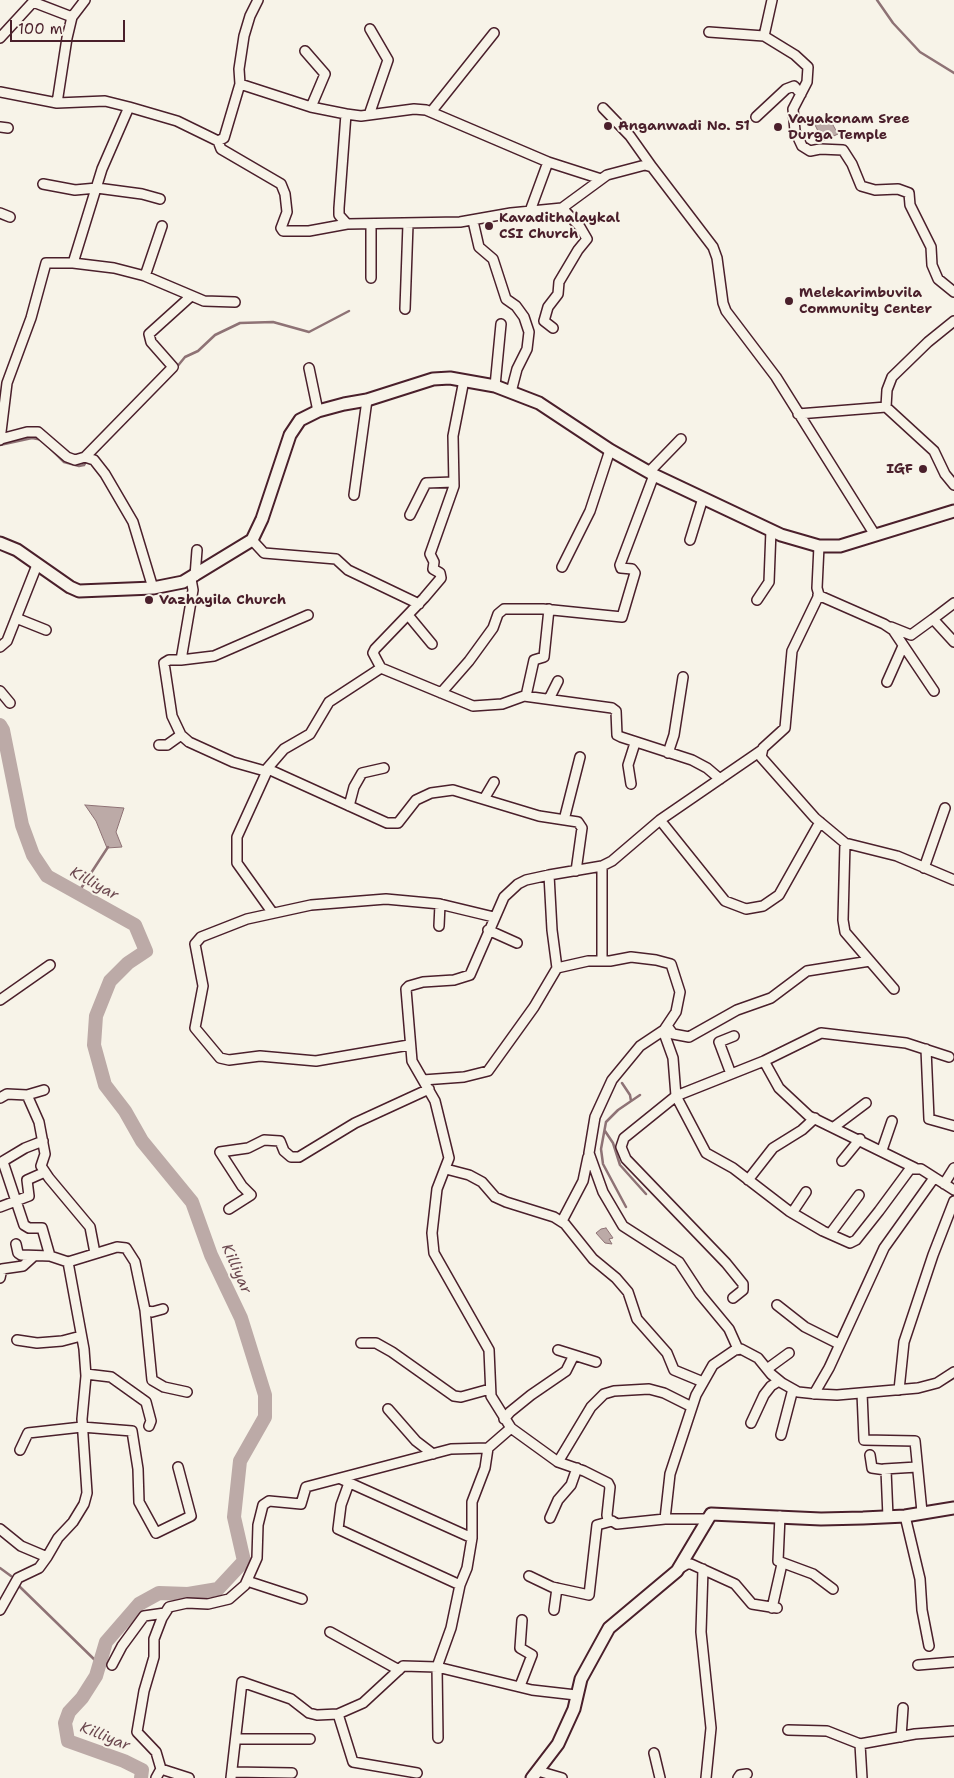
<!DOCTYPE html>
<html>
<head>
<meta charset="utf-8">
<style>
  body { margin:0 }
  #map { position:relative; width:954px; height:1778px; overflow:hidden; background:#f7f3e8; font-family:"Shantell Sans",sans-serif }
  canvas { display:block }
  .scale { position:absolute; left:10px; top:20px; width:115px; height:22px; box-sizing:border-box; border:2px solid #4a1f2b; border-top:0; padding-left:6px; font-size:15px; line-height:18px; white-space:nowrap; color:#4a1f2b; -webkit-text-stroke:4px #f7f3e8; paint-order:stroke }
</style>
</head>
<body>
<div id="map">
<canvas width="954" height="1778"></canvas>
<div class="scale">100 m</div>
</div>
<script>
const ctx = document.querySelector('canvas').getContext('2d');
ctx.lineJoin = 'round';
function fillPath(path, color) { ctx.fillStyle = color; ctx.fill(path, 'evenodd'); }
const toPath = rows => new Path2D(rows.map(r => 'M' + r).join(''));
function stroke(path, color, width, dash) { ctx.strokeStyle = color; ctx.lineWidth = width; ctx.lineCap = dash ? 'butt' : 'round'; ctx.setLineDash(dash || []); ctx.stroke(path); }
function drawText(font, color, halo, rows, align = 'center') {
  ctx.font = font + ' "Shantell Sans",sans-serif'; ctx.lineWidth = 4; ctx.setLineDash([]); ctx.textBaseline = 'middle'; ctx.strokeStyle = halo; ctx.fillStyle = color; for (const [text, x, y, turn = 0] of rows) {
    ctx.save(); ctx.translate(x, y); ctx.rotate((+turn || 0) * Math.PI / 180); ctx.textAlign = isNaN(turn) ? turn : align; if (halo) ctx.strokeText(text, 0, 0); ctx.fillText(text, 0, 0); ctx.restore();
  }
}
const water = toPath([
  [828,116,838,134,823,141,814,123,828,116],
  [85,805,124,808,116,832,122,847,107,848,96,821,85,805],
  [606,1228,613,1238,609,1239,612,1244,605,1243,596,1233,601,1229,606,1228]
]);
fillPath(water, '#bcaaa7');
stroke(water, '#8e7275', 1);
stroke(toPath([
  [877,0,893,23,920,52,954,73],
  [176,368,185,357,198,351,215,335,240,323,273,322,309,332,349,311],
  [0,445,32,438,43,440],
  [51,449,64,462,79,466,84,465,87,460],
  [78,893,108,847],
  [622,1083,630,1095,631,1101],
  [605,1131,613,1143,620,1165,646,1194],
  [626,1207,603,1164,601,1149,606,1122,618,1110,640,1095],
  [600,1270,616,1284],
  [0,1568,11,1576],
  [19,1586,99,1664]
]), '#8e7275', 2.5);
stroke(toPath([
  [0,725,3,730,22,825,33,855,47,876,135,925,146,951,128,963,110,981,96,1016,94,1045,105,1085,125,1111,142,1141,192,1202,211,1255,241,1318,265,1395,265,1417,240,1461,234,1517,244,1561,218,1589,188,1594,159,1593,139,1604,106,1642,96,1676,82,1698,69,1712,65,1723,68,1741,124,1761,142,1770,141,1778]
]), '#bcaaa7', 14);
const minor = toPath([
  [772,0,764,36,795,55,808,67,807,82,793,109,795,131,802,146,810,151,820,149,843,150,852,164,861,186,875,190,898,189,909,193,910,205,931,247,932,265,938,279,954,292],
  [72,17,85,0],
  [709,32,764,36],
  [0,38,33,2,72,17,67,38,57,103,105,101,129,107],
  [305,51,325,74,311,107],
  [240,84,239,69,244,36,250,16,258,0],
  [0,92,57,103],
  [603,108,630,136,652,167],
  [431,112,494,33],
  [346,114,361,116,414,109,426,110,548,162,601,179],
  [369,115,388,60,370,29],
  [756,117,786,89,794,86,801,94],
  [0,127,8,128],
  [218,141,221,149,281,184,285,194,287,212,281,228,283,231,309,231,347,224],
  [43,184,75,190,97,188,142,194,160,199],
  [530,211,548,162],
  [0,213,10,217],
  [473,221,479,247,493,259,506,299,516,306,524,317,529,332,527,349,517,369,511,392],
  [73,263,114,268,145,276,204,301,235,302],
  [145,276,162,226],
  [371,278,371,224],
  [405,309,408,224],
  [954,321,928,342,892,377,887,390,886,407,934,451,945,474,954,485],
  [553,328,544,321,548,307,558,294,559,282,578,250,587,239,580,227,562,208],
  [309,368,318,411],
  [495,386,501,324],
  [798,414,886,407],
  [1,439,27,432,38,432,67,457,75,460,85,457,94,460,105,474,133,522,153,588],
  [0,440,7,383,31,318,46,263,73,263,102,169,129,107,177,121,218,141,224,138,240,84,311,107,346,114,339,208,339,215,347,224,460,222,511,213,562,208,607,175,645,165,652,167,713,247,717,258,723,303,726,311,776,377,875,535],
  [85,457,173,367,151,342,149,334,190,297],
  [649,472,681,439],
  [354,495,367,400],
  [410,515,426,483,454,482],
  [252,540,264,553,336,559,348,570,419,604],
  [690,540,703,498],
  [819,546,817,588,819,595,792,651,785,728,763,748,761,757,815,818,845,843,897,856,954,880],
  [562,567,590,511,610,450],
  [195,576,197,550],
  [191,579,193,590,181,660,169,660,164,663,172,716,181,735,189,742,233,762,265,771,284,749,310,734,329,702,381,668,373,653,375,649,424,598,441,578,440,573,433,569,434,562,430,554,454,486,453,436,464,380],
  [818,595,884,624,893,630,934,691],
  [757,600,769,582,771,530],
  [408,615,432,644],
  [16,618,46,630],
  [933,619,954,603],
  [891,627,911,635,933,619,954,642],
  [0,647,7,641,37,565],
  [181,660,214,656,308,615],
  [381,668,473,706,502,704,524,696,612,708,616,711,617,735,621,737,692,760,707,768,720,779],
  [887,682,903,646],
  [0,691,10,703],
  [441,693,469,661,493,628,498,614,504,609,543,609,622,617,635,573,632,569,621,568,620,565,654,475],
  [526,696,534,660,544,657,549,609],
  [549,699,558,681],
  [159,745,167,745,181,735],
  [668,753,674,735,683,677],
  [631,784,628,765,635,743],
  [484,799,494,782],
  [349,806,354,787,362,773,384,768],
  [564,820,580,757],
  [660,820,725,901,746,909,763,906,779,895,820,822],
  [845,843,843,920,845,932,894,989],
  [602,866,602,960],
  [924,868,945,808],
  [549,875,552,930,557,968],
  [272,912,237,863,237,837,268,769,387,823,398,823,416,800,431,793,453,790,539,816,578,822,582,828,576,871],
  [439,926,440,904],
  [488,930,517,943],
  [0,1000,50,965],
  [667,1026,673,1034,689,1037,737,1010,771,998,807,971,870,961],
  [664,1030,640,1046,612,1080,595,1117,589,1153,603,1192,623,1226,679,1262,700,1294,729,1329,738,1349],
  [409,1045,316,1061,260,1056,229,1060,220,1058,195,1028,203,986,195,944,201,937,247,919,311,905,386,899,440,904,494,917],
  [926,1049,929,1119,954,1126],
  [764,1061,779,1088,809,1116,915,1168],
  [731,1074,719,1042,734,1036],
  [423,1080,464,1077,488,1071,534,1007,557,968,588,961,610,961,631,957,656,960,671,964,680,992,676,1012,664,1030,664,1033,673,1058,676,1096,706,1153,733,1168,789,1211,823,1231,850,1243,856,1240,879,1211,910,1169,921,1169,954,1190],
  [27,1095,39,1122,45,1154,41,1166,49,1178,90,1227,95,1253],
  [0,1098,7,1094,27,1095,44,1090],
  [834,1127,866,1103],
  [882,1150,892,1121],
  [842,1161,860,1139],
  [3,1162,24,1225,29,1228,42,1228,50,1256,68,1262,84,1349,86,1376,82,1419,87,1493,84,1504,73,1522,58,1538,47,1557],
  [0,1163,25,1148,43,1141],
  [446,1169,469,1175,482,1182,495,1197,506,1202,554,1217,565,1224,593,1259,616,1278,628,1292,637,1319,667,1353,674,1370,703,1382],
  [748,1180,773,1148,802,1130,815,1118],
  [944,1184,954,1168],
  [0,1207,29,1196,27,1180,45,1172],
  [229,1209,251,1195,242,1186,220,1152,248,1148,264,1140,280,1141,284,1151,291,1157,299,1157,355,1123,429,1089],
  [792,1213,806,1192],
  [562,1221,583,1181,588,1157],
  [830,1234,859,1195],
  [16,1244,18,1253,21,1255,50,1256],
  [68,1262,117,1247,126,1248,135,1262,145,1310,152,1312,163,1309],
  [0,1278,2,1269,23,1266,34,1256],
  [733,1298,743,1290,743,1284,726,1263,626,1159,621,1147,624,1138,676,1096,764,1061,821,1033,906,1043,949,1057],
  [777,1305,805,1327,839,1344],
  [145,1310,152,1380,164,1387,187,1392],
  [17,1340,37,1343,62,1341,81,1336],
  [361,1343,376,1343,392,1352,454,1396,461,1397,490,1389],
  [574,1355,596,1362],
  [767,1369,789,1353],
  [86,1374,111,1377,146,1402,151,1421,149,1426],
  [899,1390,904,1342,933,1255,954,1201],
  [862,1393,864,1440,915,1441,922,1512],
  [814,1394,829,1368,884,1248,934,1178],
  [388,1409,416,1441,433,1454],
  [504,1419,510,1412,531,1395,566,1371,574,1355,558,1350],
  [751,1423,764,1395,771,1386,779,1381],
  [511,1428,491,1396,489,1350,434,1253,432,1233,437,1189,449,1158,435,1101,412,1061,406,989,409,986,423,982,454,980,470,975,504,897,518,884,526,880,549,875,602,866,612,861,660,820,762,750],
  [781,1435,793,1389],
  [20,1450,28,1433,82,1427,132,1431,138,1469,139,1502,156,1533,191,1516,178,1467],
  [870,1455,872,1468,886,1470,888,1517],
  [558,1462,591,1407,604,1394,614,1391,649,1389,664,1393,692,1407],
  [884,1469,917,1467],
  [341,1479,472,1538,472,1502,485,1468,488,1448],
  [349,1483,341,1505,338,1529,460,1585],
  [780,1516,778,1561,813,1574,833,1589],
  [905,1516,920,1579,922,1610,929,1646],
  [550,1518,558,1500,571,1485,577,1468],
  [665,1519,670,1474,696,1395,713,1365,735,1350,741,1349,758,1358,771,1374,782,1383,798,1392,817,1394,837,1395,918,1388,937,1383,954,1372],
  [0,1529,21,1546,47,1557,39,1568,18,1578,0,1610],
  [472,1538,467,1568,460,1585,451,1628,437,1667,532,1690,576,1695],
  [703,1569,701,1632,711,1728,706,1778],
  [677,1570,687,1564,691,1564,735,1584,752,1604,777,1608],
  [529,1576,552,1587,589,1595,597,1525,612,1521],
  [247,1581,302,1599],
  [772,1608,782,1564],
  [554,1610,557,1588],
  [330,1632,399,1670],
  [112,1665,122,1646,144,1616,165,1613],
  [918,1665,954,1662],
  [520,1686,532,1655,520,1648,522,1620],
  [338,1714,363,1703,403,1666,437,1667,438,1738],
  [788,1730,827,1731,860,1744],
  [901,1737,903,1708],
  [236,1739,310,1739],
  [654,1753,660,1778],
  [161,1769,156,1752,137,1732,144,1691,154,1657,154,1639,162,1618,169,1607,187,1603,208,1604,229,1599,245,1585,257,1558,258,1525,263,1505,269,1501,301,1504,306,1487,451,1449,488,1448,511,1428,558,1462,584,1471,608,1483,610,1487,607,1515,608,1520,612,1521,617,1524,665,1519,706,1519],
  [538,1771,562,1778],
  [232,1772,292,1773],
  [156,1778,161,1769,189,1778],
  [231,1778,242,1682,291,1699,309,1713,317,1715,338,1714,353,1762,417,1773],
  [738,1778,740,1775,747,1774],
  [862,1778,860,1744,915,1734,954,1731]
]);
const tertiary = toPath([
  [0,543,17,550,70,587,79,591,153,588,183,582,252,540,262,519,290,435,300,420,318,411,344,404,367,400,433,379,450,378,495,386,539,403,610,450,654,475,781,535,819,546,840,546,954,511],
  [532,1778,558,1744,574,1709,581,1679,609,1628,677,1571,711,1514,821,1519,863,1518,905,1516,954,1508]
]);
stroke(minor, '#4a1f2b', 12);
stroke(tertiary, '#4a1f2b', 15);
stroke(minor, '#f7f3e8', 9);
stroke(tertiary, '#f7f3e8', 11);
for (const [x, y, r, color] of [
  [608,126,5,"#4a1f2b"],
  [778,127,5,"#4a1f2b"],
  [489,226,5,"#4a1f2b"],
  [789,301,5,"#4a1f2b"],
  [923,469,5,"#4a1f2b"],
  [149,600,5,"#4a1f2b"]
]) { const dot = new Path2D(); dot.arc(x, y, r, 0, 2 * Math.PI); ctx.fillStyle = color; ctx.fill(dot); stroke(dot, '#f7f3e8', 2); }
drawText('bold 14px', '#4a1f2b', '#f7f3e8', [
  ["Vayakonam Sree",788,119],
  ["Durga Temple",788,135],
  ["Anganwadi No. 51",618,126],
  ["Kavadithalaykal",499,218],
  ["CSI Church",499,234],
  ["Melekarimbuvila",799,293],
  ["Community Center",799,309],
  ["IGF",913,469,"right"],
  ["Vazhayila Church",159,600]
], 'left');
drawText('italic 15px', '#6c4950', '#f7f3e8', [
  ["Killiyar",94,884,29],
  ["Killiyar",236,1269,66],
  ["Killiyar",105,1737,22]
]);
</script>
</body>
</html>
